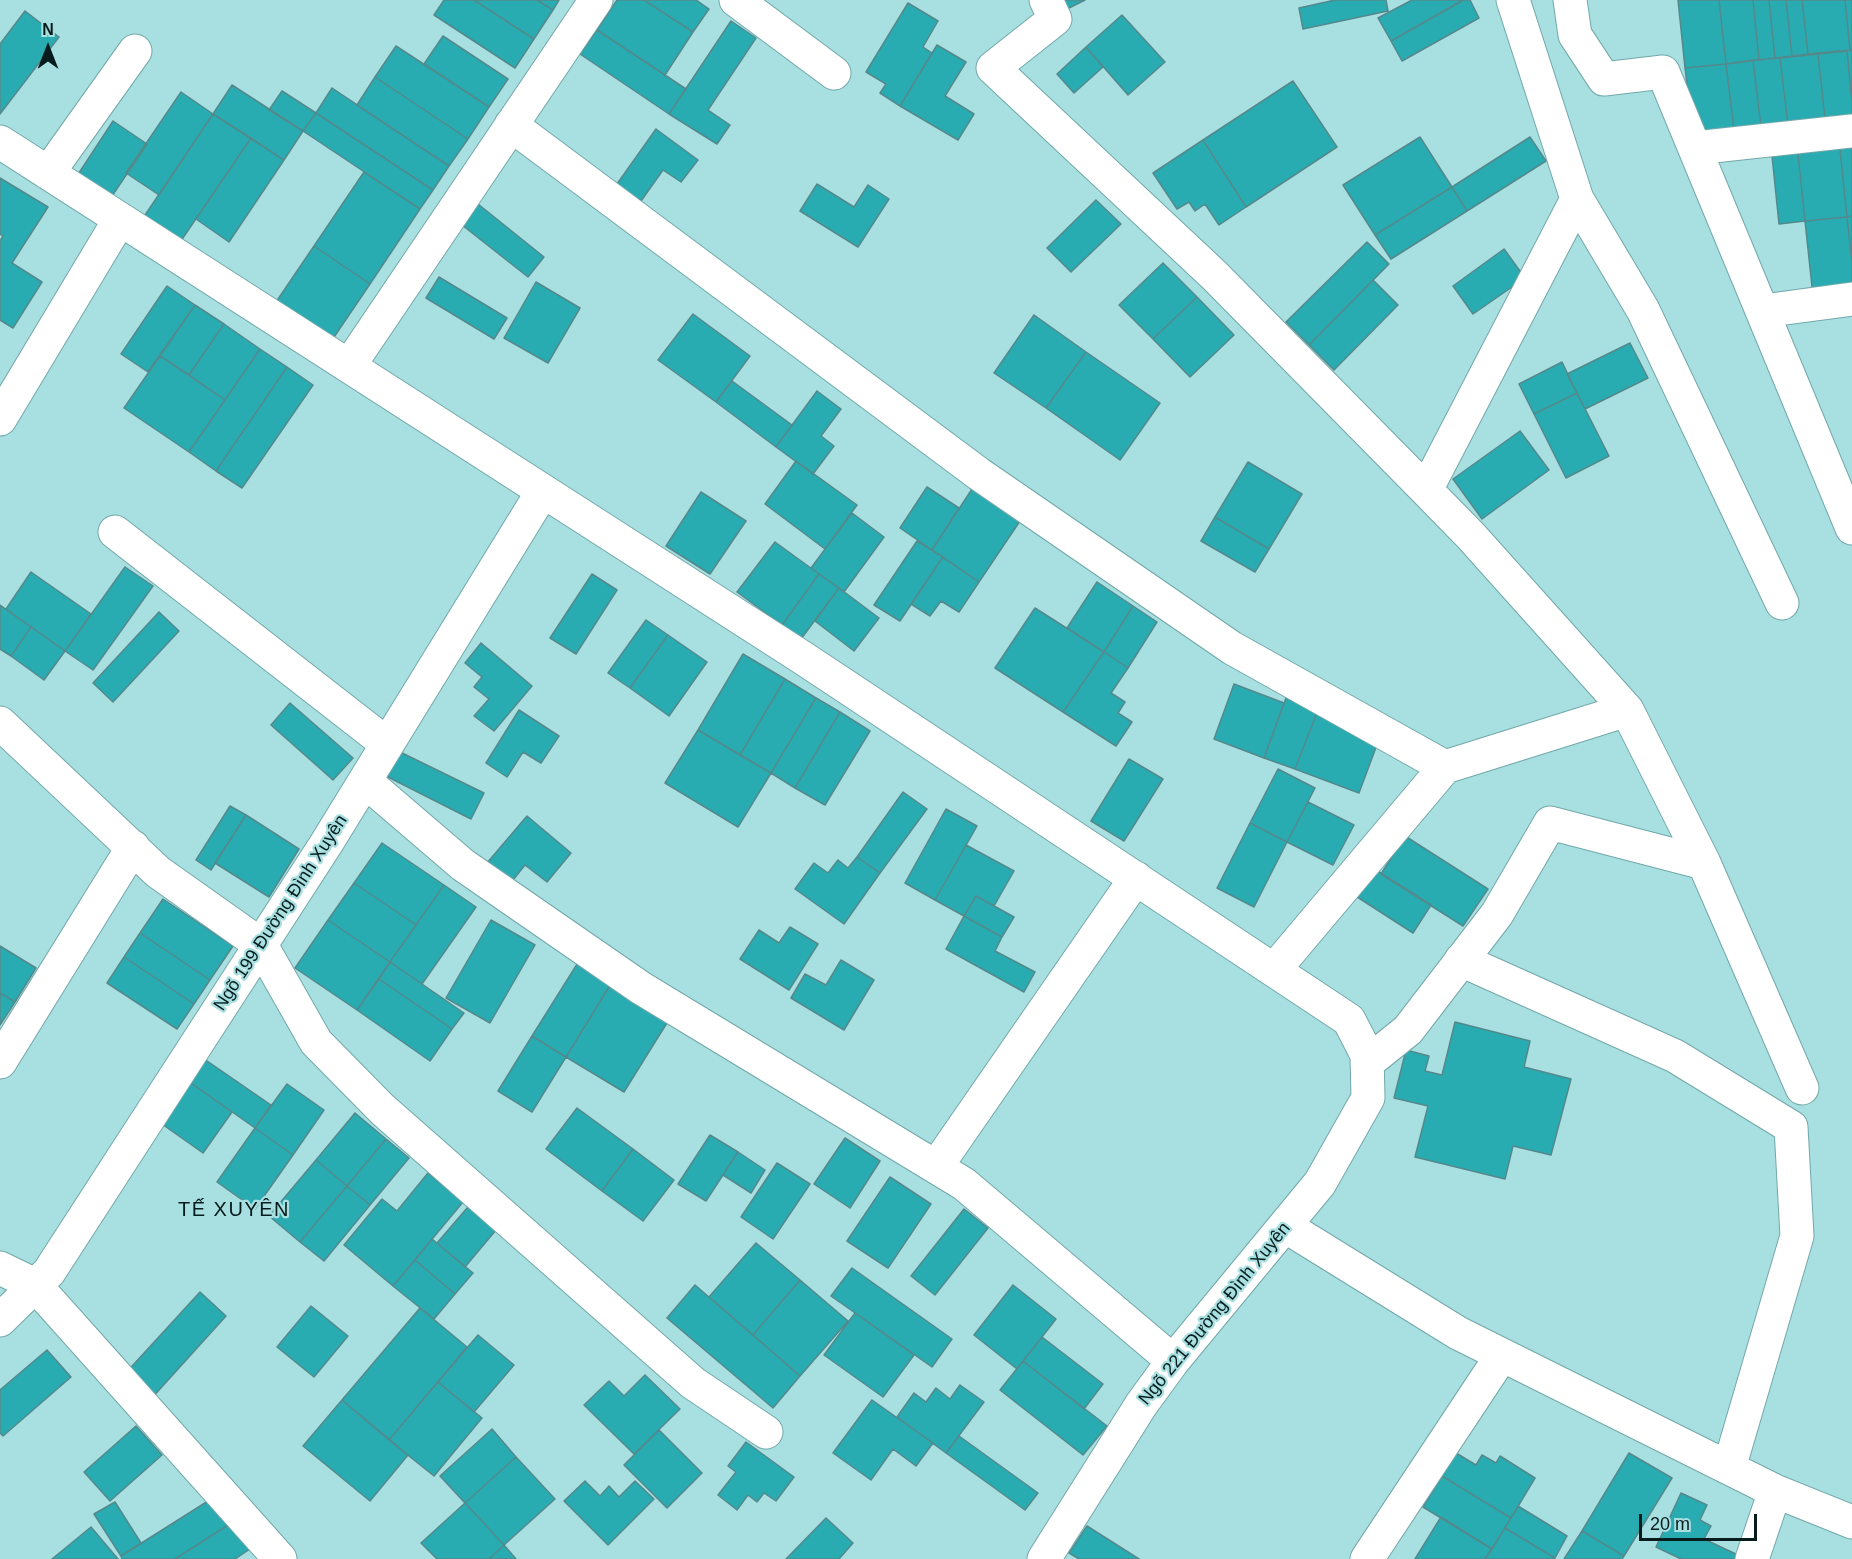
<!DOCTYPE html>
<html>
<head>
<meta charset="utf-8">
<style>
  body { margin:0 }
  #map { position:relative; width:1852px; height:1559px; overflow:hidden; background:#a8dfe1; font-family:Arial,sans-serif }
  canvas { display:block }
  .north { position:absolute; left:18px; top:18px; width:60px; height:60px; -webkit-text-stroke:4px #a8dfe1; paint-order:stroke; rotate:0deg; font-size:16px; font-weight:700; line-height:24px; text-align:center; color:#061c1d }
  .north::after { content:''; display:block; margin:auto; width:21px; height:27px; background:#061c1d; clip-path:polygon(50% 0,100% 100%,50% 72%,0 100%) }
  .scale { position:absolute; left:1639px; top:1514px; width:118px; height:27px; box-sizing:border-box; border:3px solid #061c1d; border-top:0; padding-left:8px; font-size:18px; line-height:21px; white-space:nowrap; color:#061c1d; -webkit-text-stroke:4px #a8dfe1; paint-order:stroke }
</style>
</head>
<body>
<div id="map">
<canvas width="1852" height="1559"></canvas>
<div class="north">N</div>
<div class="scale">20 m</div>
</div>
<script>
const ctx = document.querySelector('canvas').getContext('2d');
ctx.lineJoin = 'round';
function fillPath(path, color) { ctx.fillStyle = color; ctx.fill(path, 'evenodd'); }
const toPath = rows => new Path2D(rows.map(r => 'M' + r).join(''));
function stroke(path, color, width, dash) { ctx.strokeStyle = color; ctx.lineWidth = width; ctx.lineCap = dash ? 'butt' : 'round'; ctx.setLineDash(dash || []); ctx.stroke(path); }
function drawText(font, color, halo, rows, align = 'center') {
  ctx.font = font + ' Arial,sans-serif'; ctx.lineWidth = 4.5; ctx.setLineDash([]); ctx.textBaseline = 'middle'; ctx.strokeStyle = halo; ctx.fillStyle = color; for (const [text, x, y, turn = 0] of rows) {
    ctx.save(); ctx.translate(x, y); ctx.rotate((+turn || 0) * Math.PI / 180); ctx.textAlign = isNaN(turn) ? turn : align; if (halo) ctx.strokeText(text, 0, 0); ctx.fillText(text, 0, 0); ctx.restore();
  }
}
const building = toPath([
  [444,0,474,0,534,39,515,68,434,15,444,0],
  [474,0,537,0,553,10,534,39,474,0],
  [537,0,559,0,553,10,537,0],
  [617,0,644,0,693,32,665,75,597,30,617,0],
  [644,0,696,0,709,9,693,32,644,0],
  [1062,0,1085,0,1067,9,1062,0],
  [1335,0,1386,0,1388,11,1303,29,1299,8,1335,0],
  [1412,0,1462,0,1462,1,1391,41,1378,18,1412,0],
  [1470,0,1479,18,1402,61,1391,41,1463,0,1470,0],
  [1678,0,1719,0,1726,64,1685,68,1678,0],
  [1719,0,1753,0,1759,60,1726,64,1719,0],
  [1753,0,1769,0,1775,58,1759,60,1753,0],
  [1769,0,1786,0,1792,56,1775,58,1769,0],
  [1786,0,1802,0,1808,54,1792,56,1786,0],
  [1802,0,1845,0,1850,50,1808,54,1802,0],
  [1845,0,1852,0,1852,50,1850,50,1845,0],
  [908,3,938,21,923,47,932,53,900,106,880,93,886,84,866,72,908,3],
  [25,11,59,37,0,114,0,44,25,11],
  [1122,15,1165,62,1128,95,1086,47,1122,15],
  [731,21,756,38,708,110,730,125,717,144,669,114,731,21],
  [597,30,686,89,669,114,580,54,597,30],
  [443,36,508,79,489,107,424,64,443,36],
  [937,45,966,62,945,96,974,114,958,140,900,106,937,45],
  [396,46,489,107,468,139,375,77,396,46],
  [1086,47,1103,67,1074,93,1057,74,1086,47],
  [1850,50,1852,50,1852,101,1847,51,1850,50],
  [1847,51,1852,101,1852,125,1826,128,1818,54,1847,51],
  [1818,54,1826,128,1789,133,1780,58,1818,54],
  [1780,58,1789,133,1762,135,1753,60,1780,58],
  [1753,60,1762,135,1735,138,1726,64,1753,60],
  [1726,64,1735,138,1694,142,1685,68,1726,64],
  [375,77,468,139,449,166,357,105,375,77],
  [1293,81,1337,147,1246,207,1203,140,1293,81],
  [232,85,303,131,284,160,213,114,232,85],
  [332,88,449,166,433,190,316,113,332,88],
  [282,91,316,113,303,131,269,110,282,91],
  [181,92,213,114,159,195,126,173,181,92],
  [316,113,433,190,420,209,303,131,316,113],
  [213,114,251,138,174,251,137,227,213,114],
  [113,121,147,144,108,202,75,179,113,121],
  [656,129,698,160,681,182,663,170,641,201,617,184,656,129],
  [1420,137,1452,187,1375,235,1343,185,1420,137],
  [1530,137,1546,161,1467,211,1452,187,1530,137],
  [251,138,284,160,229,242,196,219,251,138],
  [1852,138,1852,216,1847,217,1839,140,1852,138],
  [1203,140,1246,207,1219,225,1205,204,1195,211,1189,202,1177,209,1153,173,1203,140],
  [1839,140,1847,217,1805,221,1797,144,1839,140],
  [1797,144,1805,221,1779,224,1771,146,1797,144],
  [364,172,420,209,370,284,314,246,364,172],
  [0,178,48,207,12,263,42,282,13,328,0,320,0,241,3,236,0,234,0,178],
  [817,184,854,207,868,185,889,199,858,247,800,211,817,184],
  [1452,187,1467,211,1391,259,1375,235,1452,187],
  [1096,200,1121,224,1071,272,1047,248,1096,200],
  [478,204,544,257,528,277,462,225,478,204],
  [1852,216,1852,262,1847,217,1852,216],
  [1847,217,1852,262,1852,292,1813,296,1805,221,1847,217],
  [1367,242,1389,264,1309,345,1286,322,1367,242],
  [314,246,370,284,330,343,274,305,314,246],
  [1504,249,1525,278,1473,314,1453,286,1504,249],
  [1163,263,1197,297,1153,339,1119,305,1163,263],
  [439,277,507,318,494,339,426,298,439,277],
  [1373,280,1398,305,1334,370,1309,345,1373,280],
  [536,282,580,308,548,363,504,338,536,282],
  [167,286,195,305,148,372,121,354,167,286],
  [1197,297,1234,335,1190,377,1153,339,1197,297],
  [195,305,224,324,189,375,160,356,195,305],
  [693,314,750,356,716,402,658,360,693,314],
  [1034,315,1086,352,1046,408,994,373,1034,315],
  [224,324,260,349,225,400,189,375,224,324],
  [1630,343,1648,378,1585,409,1567,374,1630,343],
  [260,349,287,367,216,471,189,452,260,349],
  [1086,352,1160,403,1120,460,1046,408,1086,352],
  [160,356,225,400,189,452,124,408,160,356],
  [1562,362,1577,393,1534,414,1519,384,1562,362],
  [287,367,313,385,242,488,216,471,287,367],
  [732,381,792,425,776,447,716,402,732,381],
  [817,391,841,409,821,436,834,446,813,474,776,447,817,391],
  [1577,393,1609,456,1566,478,1534,414,1577,393],
  [1520,431,1549,470,1482,519,1453,479,1520,431],
  [796,461,857,505,825,549,765,504,796,461],
  [1248,462,1302,494,1269,549,1215,517,1248,462],
  [974,486,1022,518,979,582,932,550,974,486],
  [927,487,959,508,932,550,900,528,927,487],
  [701,492,746,521,710,574,666,546,701,492],
  [852,513,884,537,844,592,811,568,852,513],
  [1215,517,1269,549,1255,572,1201,541,1215,517],
  [917,541,943,557,900,621,874,605,917,541],
  [775,542,819,574,782,625,737,592,775,542],
  [943,557,979,582,959,612,941,601,930,616,911,604,943,557],
  [125,567,153,586,93,670,65,651,125,567],
  [31,572,91,614,65,651,6,609,31,572],
  [592,574,617,590,576,654,550,638,592,574],
  [819,574,839,588,801,639,782,625,819,574],
  [1097,582,1133,606,1104,652,1067,628,1097,582],
  [839,588,879,618,854,651,815,621,839,588],
  [0,605,31,627,11,656,0,649,0,605],
  [1133,606,1157,622,1128,668,1104,652,1133,606],
  [1035,608,1104,652,1063,712,995,668,1035,608],
  [159,612,179,631,113,702,93,683,159,612],
  [646,620,668,635,630,688,608,673,646,620],
  [31,627,65,651,44,680,11,656,31,627],
  [668,635,707,662,669,716,630,688,668,635],
  [481,643,532,686,494,731,474,716,489,699,474,687,482,677,465,663,481,643],
  [1104,652,1128,668,1111,693,1125,702,1118,713,1132,722,1116,746,1063,712,1104,652],
  [743,654,785,679,740,755,698,730,743,654],
  [785,679,816,698,771,773,740,755,785,679],
  [1234,684,1284,703,1264,758,1214,739,1234,684],
  [816,698,840,712,795,788,771,773,816,698],
  [1286,698,1318,710,1295,769,1264,758,1286,698],
  [290,703,353,758,333,780,271,725,290,703],
  [519,710,559,736,541,763,523,752,507,777,486,763,519,710],
  [1318,710,1381,734,1359,793,1295,769,1318,710],
  [840,712,870,731,825,805,795,788,840,712],
  [698,730,771,773,738,827,665,783,698,730],
  [398,751,484,793,471,819,386,776,398,751],
  [1129,759,1163,779,1124,841,1091,821,1129,759],
  [1278,769,1315,788,1287,842,1250,823,1278,769],
  [903,792,927,809,880,873,857,857,903,792],
  [1308,802,1354,825,1333,865,1287,842,1308,802],
  [230,806,246,815,211,870,196,860,230,806],
  [946,809,977,826,935,900,905,883,946,809],
  [246,815,299,849,269,897,215,863,246,815],
  [527,816,571,853,547,882,525,865,505,890,481,870,527,816],
  [1250,823,1287,842,1254,907,1217,888,1250,823],
  [1405,836,1488,889,1463,926,1381,874,1405,836],
  [382,843,444,885,416,925,354,883,382,843],
  [966,845,1014,871,994,906,976,896,964,916,935,900,966,845],
  [857,857,880,873,844,924,795,889,814,863,828,873,838,860,848,868,857,857],
  [1368,865,1431,905,1413,933,1351,893,1368,865],
  [354,883,416,925,390,962,328,920,354,883],
  [444,885,476,907,422,984,390,962,444,885],
  [976,896,1014,917,1002,937,964,916,976,896],
  [163,899,233,946,210,980,140,933,163,899],
  [964,916,1002,937,995,951,1035,972,1024,992,946,949,964,916],
  [328,920,390,962,357,1010,295,968,328,920],
  [491,920,535,945,490,1023,446,998,491,920],
  [790,927,818,944,789,990,740,959,759,930,779,943,790,927],
  [140,933,210,980,194,1004,124,957,140,933],
  [0,946,36,968,15,1002,0,993,0,946],
  [124,957,194,1004,177,1029,107,983,124,957],
  [841,960,874,980,844,1030,791,998,805,974,826,985,841,960],
  [579,961,612,982,566,1057,532,1036,579,961],
  [390,962,464,1013,452,1029,379,979,390,962],
  [379,979,452,1029,430,1061,357,1010,379,979],
  [612,982,670,1018,624,1092,566,1057,612,982],
  [0,993,15,1002,0,1025,0,993],
  [1455,1022,1530,1041,1524,1067,1571,1079,1551,1155,1513,1146,1505,1179,1415,1157,1428,1106,1394,1098,1406,1050,1429,1056,1425,1071,1442,1075,1455,1022],
  [532,1036,566,1057,532,1112,498,1091,532,1036],
  [197,1054,271,1105,255,1128,181,1076,197,1054],
  [181,1076,232,1112,203,1153,152,1117,181,1076],
  [287,1084,324,1110,293,1155,255,1128,287,1084],
  [577,1108,633,1149,602,1191,546,1149,577,1108],
  [355,1113,386,1139,347,1186,316,1160,355,1113],
  [255,1128,293,1155,255,1209,217,1182,255,1128],
  [710,1135,738,1152,706,1201,678,1184,710,1135],
  [845,1138,880,1161,850,1208,814,1184,845,1138],
  [386,1139,409,1158,370,1205,347,1186,386,1139],
  [633,1149,674,1180,643,1221,602,1191,633,1149],
  [738,1152,765,1170,751,1193,723,1175,738,1152],
  [316,1160,347,1186,300,1242,269,1216,316,1160],
  [777,1163,810,1184,773,1239,741,1217,777,1163],
  [428,1173,463,1202,393,1286,344,1245,382,1199,397,1211,428,1173],
  [890,1177,931,1204,888,1268,847,1241,890,1177],
  [347,1186,370,1205,324,1261,300,1242,347,1186],
  [468,1207,496,1230,465,1267,437,1243,468,1207],
  [964,1209,988,1228,935,1295,911,1276,964,1209],
  [432,1239,473,1273,455,1294,415,1260,432,1239],
  [756,1243,800,1280,753,1335,709,1297,756,1243],
  [415,1260,455,1294,434,1319,393,1286,415,1260],
  [852,1268,952,1339,932,1367,831,1296,852,1268],
  [800,1280,848,1321,800,1376,753,1335,800,1280],
  [695,1285,800,1376,773,1408,667,1318,695,1285],
  [1013,1285,1056,1319,1017,1369,974,1335,1013,1285],
  [200,1292,226,1316,150,1400,123,1376,200,1292],
  [311,1306,348,1336,314,1377,277,1347,311,1306],
  [420,1308,467,1347,389,1440,342,1400,420,1308],
  [855,1313,914,1355,883,1397,824,1355,855,1313],
  [478,1335,514,1365,474,1412,438,1382,478,1335],
  [1042,1337,1103,1384,1084,1409,1023,1361,1042,1337],
  [47,1350,71,1377,3,1436,0,1433,0,1390,47,1350],
  [1023,1361,1107,1426,1083,1455,1000,1390,1023,1361],
  [645,1375,680,1409,634,1454,584,1405,609,1381,624,1396,645,1375],
  [438,1382,482,1418,434,1476,389,1440,438,1382],
  [960,1385,984,1402,946,1453,897,1417,914,1393,926,1402,936,1388,950,1399,960,1385],
  [342,1400,408,1455,370,1501,303,1446,342,1400],
  [872,1400,933,1443,916,1466,893,1449,871,1480,833,1453,872,1400],
  [136,1426,162,1455,110,1501,84,1472,136,1426],
  [492,1429,516,1457,465,1503,440,1476,492,1429],
  [659,1430,702,1473,667,1508,624,1465,659,1430],
  [959,1436,1038,1493,1025,1510,946,1453,959,1436],
  [746,1442,794,1477,776,1501,764,1493,757,1502,748,1495,737,1510,718,1495,736,1472,728,1466,746,1442],
  [1456,1453,1476,1465,1482,1455,1496,1463,1500,1456,1535,1478,1511,1518,1442,1476,1456,1453],
  [1629,1453,1672,1478,1624,1556,1582,1531,1629,1453],
  [516,1457,555,1499,504,1545,465,1503,516,1457],
  [1442,1476,1511,1518,1492,1549,1423,1507,1442,1476],
  [585,1481,600,1496,609,1486,619,1497,635,1481,654,1499,608,1545,564,1501,585,1481],
  [1681,1493,1707,1505,1700,1520,1711,1526,1704,1539,1740,1556,1739,1559,1681,1559,1656,1547,1681,1493],
  [216,1496,233,1522,175,1559,122,1559,121,1556,216,1496],
  [115,1502,141,1543,121,1556,94,1514,115,1502],
  [465,1503,504,1545,489,1559,437,1559,421,1543,465,1503],
  [1518,1506,1567,1536,1555,1558,1505,1528,1518,1506],
  [1441,1517,1492,1549,1485,1559,1415,1559,1441,1517],
  [826,1518,853,1543,839,1559,786,1559,826,1518],
  [233,1522,250,1549,235,1559,175,1559,233,1522],
  [1087,1526,1139,1559,1079,1559,1069,1553,1087,1526],
  [91,1527,118,1559,52,1559,91,1527],
  [1505,1528,1555,1558,1554,1559,1485,1559,1505,1528],
  [1582,1531,1624,1556,1622,1559,1564,1559,1582,1531],
  [504,1545,516,1559,489,1559,504,1545]
]);
fillPath(building, '#28acb2');
stroke(building, '#54898c', 1.5);
const minor = toPath([
  [736,0,834,73],
  [1046,0,1055,19,993,68,1215,276,1426,490,1471,536,1627,710,1704,863,1802,1088],
  [1513,0,1577,199,1643,310,1782,603],
  [1570,0,1575,35,1604,79,1663,72,1852,528],
  [511,125,979,474,1232,648,1445,767],
  [0,142,803,658,1349,1020,1367,1055,1368,1098,1320,1183,1173,1361,1141,1405,1044,1559],
  [1695,148,1852,131],
  [48,173,135,51],
  [1763,311,1852,299],
  [349,366,596,0],
  [0,419,120,219],
  [1426,490,1577,199],
  [115,532,387,744],
  [0,723,158,872,261,945,316,1042,382,1109,693,1383,766,1432],
  [365,781,463,865,641,988,964,1184,1173,1361],
  [1461,960,1675,1056,1791,1127,1797,1236,1729,1468],
  [1274,970,1445,767,1627,710],
  [0,1062,133,847],
  [1367,1063,1408,1030,1497,914,1550,823,1704,863],
  [936,1167,1136,878],
  [1285,1226,1458,1333,1775,1491,1852,1522],
  [0,1268,35,1285,280,1559],
  [0,1320,49,1272,326,844,543,491],
  [1367,1559,1502,1355],
  [1752,1559,1775,1491]
]);
stroke(minor, '#72a8aa', 35);
stroke(minor, '#fff', 33);
drawText('18px', '#061c1d', '#a8dfe1', [
  ["Ngõ 199 Đường Đình Xuyên",281,913,-57],
  ["Ngõ 221 Đường Đình Xuyên",1215,1314,-51]
]);
ctx.letterSpacing = '1.5px';
drawText('20px', '#061c1d', '#a8dfe1', [
  ["TẾ XUYÊN",234,1210]
]);
ctx.letterSpacing = '0px';
</script>
</body>
</html>
